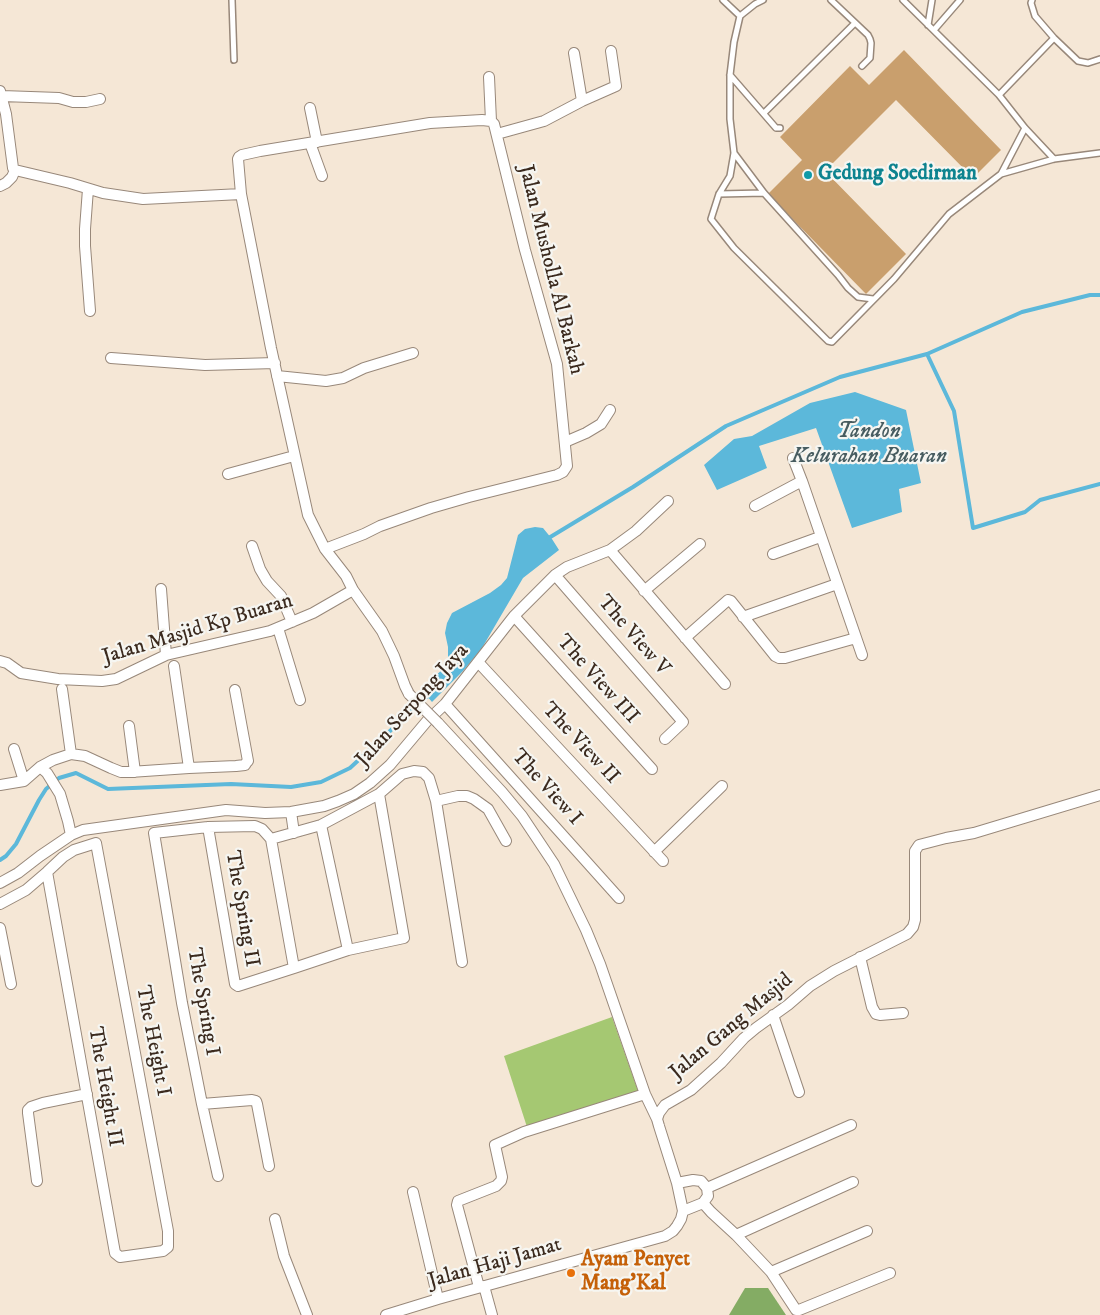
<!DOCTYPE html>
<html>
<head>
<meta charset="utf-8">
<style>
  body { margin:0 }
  canvas { display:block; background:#f5e7d6 }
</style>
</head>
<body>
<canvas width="1100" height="1315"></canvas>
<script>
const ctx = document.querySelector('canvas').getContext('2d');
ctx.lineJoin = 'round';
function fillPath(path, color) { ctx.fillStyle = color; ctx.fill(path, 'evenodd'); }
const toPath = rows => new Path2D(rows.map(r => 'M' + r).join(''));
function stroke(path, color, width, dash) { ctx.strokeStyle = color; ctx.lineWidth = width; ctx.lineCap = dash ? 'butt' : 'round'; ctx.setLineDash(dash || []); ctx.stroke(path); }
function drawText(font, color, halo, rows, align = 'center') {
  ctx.font = font + ' "IM FELL DW Pica",serif'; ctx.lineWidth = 4.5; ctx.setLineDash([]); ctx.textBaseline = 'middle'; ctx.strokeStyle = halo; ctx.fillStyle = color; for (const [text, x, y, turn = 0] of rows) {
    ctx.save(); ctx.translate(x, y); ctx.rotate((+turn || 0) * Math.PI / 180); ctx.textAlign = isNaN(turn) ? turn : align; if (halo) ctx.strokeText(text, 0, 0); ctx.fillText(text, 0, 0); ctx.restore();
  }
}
fillPath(toPath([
  [612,1017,638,1091,527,1127,504,1056]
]), '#a5c872');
fillPath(toPath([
  [745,1288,768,1288,786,1315,729,1315]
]), '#84ac64');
fillPath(toPath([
  [855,392,906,410,921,483,899,489,902,512,852,528,816,428,759,446,767,468,717,490,704,465,734,439,752,436,810,403],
  [535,527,543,528,552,539,559,550,523,578,482,648,463,671,432,702,421,689,444,668,448,659,448,647,445,633,447,623,452,613,490,593,501,585,507,578,518,535,525,529]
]), '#5cb8da');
stroke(toPath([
  [927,354,954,411,973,528,1025,512,1040,500,1100,484],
  [547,539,633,487,726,426,840,377,927,354,1022,312,1090,295,1100,295],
  [0,860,6,856,16,844,39,800,46,789,59,778,76,773,108,789,231,784,291,787,321,782,350,768,430,694]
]), '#5cb8da', 4);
fillPath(toPath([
  [904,50,1001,150,973,178,896,100,825,171,906,254,866,294,768,194,802,160,780,137,850,66,869,85]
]), '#c99f6d');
const service = toPath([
  [232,0,234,60],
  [723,0,740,16],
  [763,0,755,4,740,16,734,42,730,75,730,119,734,153,730,176,719,194,711,219,734,248,828,341,832,342,894,279,949,214,1001,174],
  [831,0,868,35,870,39,871,43,870,58,862,66],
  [903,0,999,95,1025,128,1054,159],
  [1032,0,1031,3,1035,16,1054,38,1078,61,1088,63,1100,59],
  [928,25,932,0],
  [934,30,960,0],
  [730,75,776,128,780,128],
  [999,95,1054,38],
  [764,113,855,23],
  [1025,128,1001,174,1054,159,1100,153],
  [734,153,764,193,838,275,848,288,858,297,873,299],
  [719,194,764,193]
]);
const minor = toPath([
  [574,53,582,101],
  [489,77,491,121],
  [0,91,6,114,13,168,15,170],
  [2,96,59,98,73,102,86,102,100,99],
  [310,108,317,142],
  [497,134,544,121,582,101,616,86,611,51],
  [310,143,322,176],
  [15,170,70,183,103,193,143,199,241,194],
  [0,186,6,183,12,177,15,170],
  [88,189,85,229,85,246,90,311],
  [111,358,205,365,275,363],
  [277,376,326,381,343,378,364,368,413,353],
  [565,442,586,433,601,424,610,410],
  [793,458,802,481,862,655],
  [228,474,294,456],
  [755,506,802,481],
  [252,546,260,569,267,581,281,596,292,622],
  [325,549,364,534,380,526,431,508,469,497,557,475,563,472,567,466,557,364,525,250,494,124,491,121,482,120,430,123,260,151,242,155,239,157,238,159,241,194,271,348,308,515,325,549,346,576,353,590,382,631,394,656,405,686,409,694],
  [610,550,725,684],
  [773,554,820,537],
  [555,575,683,722,665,739],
  [161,589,166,655],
  [644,591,700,544],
  [514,616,652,769],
  [743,617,837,584],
  [278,628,300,700],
  [685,638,728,600,731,601,775,656,779,658,785,658,856,638],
  [0,661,7,663,21,673,58,679,102,681,116,679,166,655,270,631,313,613,353,590],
  [478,662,663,861],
  [174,666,189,768,236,766,245,765,246,763,248,761,235,690],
  [62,689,71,754],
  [445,704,619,898],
  [129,726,135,772],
  [14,749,24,781],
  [40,767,47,773,60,794,68,821,71,835],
  [0,785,24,781,40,767,53,760,71,754,85,756,111,768,121,772,130,772,189,768],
  [436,801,458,796,467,796,474,799,488,809,506,841],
  [291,812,294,833],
  [208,827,235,984,238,986,294,968,271,839],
  [654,852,722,786],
  [0,883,18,873,40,856,71,835,83,830,226,810,265,813,291,812,324,806,338,801,354,794,370,783,390,765,427,721,445,704,514,616,555,575,567,567,610,550,636,531,668,501],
  [0,904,26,890,47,872,63,857,74,850,96,843,168,1231,168,1247,163,1251,120,1257,115,1253,47,872],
  [0,928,11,984],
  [348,950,404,938,379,794],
  [860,957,872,1007,876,1014,880,1015,903,1013],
  [294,968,348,950,321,825],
  [773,1015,799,1092],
  [202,1104,252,1100,256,1101,257,1104,269,1166],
  [657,1119,659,1113,665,1105,691,1090,721,1063,744,1038,756,1028,788,1005,810,986,834,971,907,934,913,927,915,920,915,851,919,845,946,838,974,833,1100,795],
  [218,1176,202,1104,182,1003,154,833,208,827,255,826,262,829,271,839,321,825,379,794,402,774,414,771,423,772,429,778,436,801,462,962],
  [37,1181,28,1113,28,1110,31,1107,43,1103,87,1094],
  [853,1182,736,1235,771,1272,796,1310,799,1310,890,1273],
  [677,1183,693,1180,701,1181,707,1188,708,1196,703,1203,683,1211],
  [707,1188,851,1125],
  [413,1192,438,1299],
  [703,1203,711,1212,736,1235],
  [275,1219,284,1256,307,1315],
  [771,1272,867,1231],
  [484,1286,492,1315],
  [479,1287,457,1205,458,1201,496,1186,501,1181,502,1177,495,1145,524,1132,645,1094],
  [386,1315,438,1299,665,1236,673,1231,677,1226,681,1219,683,1211,677,1183,659,1126,657,1119,645,1094,600,964,586,930,554,864,522,816,502,792,438,723]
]);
stroke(service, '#98887a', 8);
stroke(minor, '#98887a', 12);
stroke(service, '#fff', 5);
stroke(minor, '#fff', 10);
const minorBridge = toPath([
  [409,694,438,723]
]);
stroke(minorBridge, '#98887a', 12, []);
stroke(minorBridge, '#fff', 10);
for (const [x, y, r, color] of [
  [808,175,5,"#0f9aa8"],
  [571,1273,5,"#e8710a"]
]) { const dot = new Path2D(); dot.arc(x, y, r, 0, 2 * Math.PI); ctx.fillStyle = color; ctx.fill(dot); stroke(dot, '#f6f6f2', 2); }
drawText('bold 21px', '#0d838f', '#f6f6f2', [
  ["Gedung Soedirman",818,175]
], 'left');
drawText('21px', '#3b2a1e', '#f6f6f2', [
  ["Jalan Musholla Al Barkah",550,270,76],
  ["Jalan Masjid Kp Buaran",198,630,-17],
  ["The View V",633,636,49],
  ["The View III",597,680,48],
  ["Jalan Serpong Jaya",413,706,-48],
  ["The View II",580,744,47],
  ["The View I",546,788,48],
  ["The Spring II",241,909,80],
  ["The Spring I",202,1002,80],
  ["Jalan Gang Masjid",732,1027,-40],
  ["The Height I",152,1041,79],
  ["The Height II",104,1087,80],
  ["Jalan Haji Jamat",495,1264,-16]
]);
drawText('bold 21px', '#c56008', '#f6f6f2', [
  ["Ayam Penyet",581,1261],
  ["Mang'Kal",581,1285]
], 'left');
drawText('italic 22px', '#475c60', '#f6f6f2', [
  ["Tandon",869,432],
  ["Kelurahan Buaran",869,457]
]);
</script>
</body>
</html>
